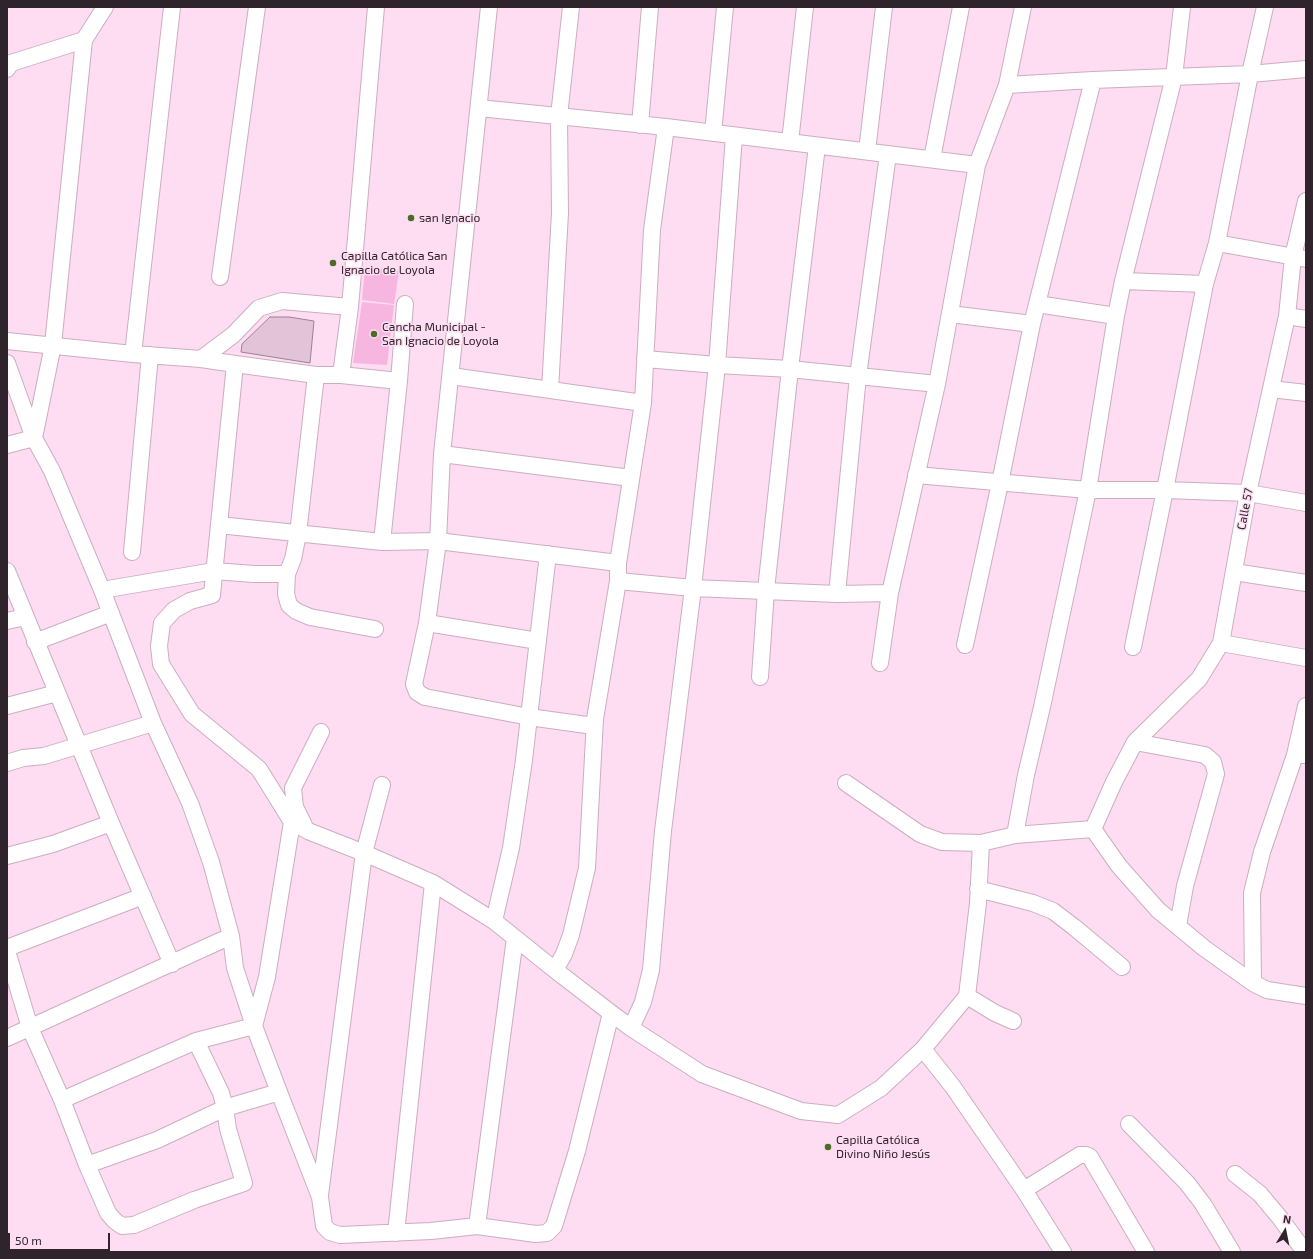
<!DOCTYPE html>
<html>
<head>
<meta charset="utf-8">
<style>
  body { margin:0 }
  #map { position:relative; width:1313px; height:1259px; overflow:hidden; background:#feddf2; font-family:"Exo 2",sans-serif }
  canvas { display:block }
  .frame { position:absolute; inset:0; border:8px solid #30242c; pointer-events:none }
  .north { position:absolute; left:1265px; top:1211px; width:40px; height:40px; -webkit-text-stroke:3px #feddf2; paint-order:stroke; rotate:10deg; font-size:11px; font-weight:700; line-height:16px; text-align:center; color:#30242c }
  .north::after { content:''; display:block; margin:auto; width:14px; height:18px; background:#30242c; clip-path:polygon(50% 0,100% 100%,50% 72%,0 100%) }
  .scale { position:absolute; left:8px; top:1233px; width:102px; height:18px; box-sizing:border-box; border:2px solid #30242c; border-top:0; padding-left:5px; font-size:12px; line-height:14px; white-space:nowrap; color:#30242c; -webkit-text-stroke:3px #feddf2; paint-order:stroke }
</style>
</head>
<body>
<div id="map">
<canvas width="1313" height="1259"></canvas>
<div class="frame"></div>
<div class="north">N</div>
<div class="scale">50 m</div>
</div>
<script>
const ctx = document.querySelector('canvas').getContext('2d');
ctx.lineJoin = 'round';
function fillPath(path, color) { ctx.fillStyle = color; ctx.fill(path, 'evenodd'); }
const toPath = rows => new Path2D(rows.map(r => 'M' + r).join(''));
function stroke(path, color, width, dash) { ctx.strokeStyle = color; ctx.lineWidth = width; ctx.lineCap = dash ? 'butt' : 'round'; ctx.setLineDash(dash || []); ctx.stroke(path); }
function drawText(font, color, halo, rows, align = 'center') {
  ctx.font = font + ' "Exo 2",sans-serif'; ctx.lineWidth = 3; ctx.setLineDash([]); ctx.textBaseline = 'middle'; ctx.strokeStyle = halo; ctx.fillStyle = color; for (const [text, x, y, turn = 0] of rows) {
    ctx.save(); ctx.translate(x, y); ctx.rotate((+turn || 0) * Math.PI / 180); ctx.textAlign = isNaN(turn) ? turn : align; if (halo) ctx.strokeText(text, 0, 0); ctx.fillText(text, 0, 0); ctx.restore();
  }
}
fillPath(toPath([
  [365,267,399,271,394,304,362,300],
  [362,302,394,305,387,365,353,363]
]), '#f7b6e0');
const building = toPath([
  [270,317,289,317,314,321,310,363,241,352,242,344,270,317]
]);
fillPath(building, '#e3c3d7');
stroke(building, '#9d8092', 1);
const minor = toPath([
  [489,7,442,454,438,541,427,623,414,684,417,692,425,697,529,717,594,726],
  [7,69,11,63,84,40,105,7],
  [1007,85,1093,80,1250,74,1306,69],
  [479,108,666,127,977,165],
  [640,125,650,7],
  [713,133,725,7],
  [790,142,805,7],
  [867,151,884,7],
  [932,159,961,7],
  [1217,243,1306,259],
  [220,277,257,7],
  [1123,281,1205,284],
  [1037,304,1116,316],
  [950,314,1032,324],
  [1287,316,1306,319],
  [7,341,133,354,201,359,235,364,316,375,341,375,399,381],
  [133,354,172,7],
  [201,359,233,335,259,308,282,301,350,307],
  [645,359,717,365,790,369,937,384],
  [7,363,34,438,52,471,102,590,153,723,190,803,211,862,231,936,235,968,254,1026,279,1092,320,1197,324,1226,330,1232,340,1235,431,1231,477,1226,536,1234,547,1233,554,1226,577,1151,611,1013],
  [235,364,212,595,190,601,174,610,162,623,159,646,161,664,192,714,259,769,292,822,308,831,364,853,433,883,494,921,555,970,611,1013,631,1028,702,1074,801,1111,838,1115,881,1088,923,1049,967,996,978,903,981,843,1015,835,1093,829,1114,782,1135,742,1199,679,1221,643,1248,493,1287,316,1293,257,1306,201],
  [341,375,350,307,376,7],
  [451,376,643,403],
  [1271,389,1306,393],
  [550,390,560,213,559,116,571,7],
  [7,445,34,438,53,345,84,40],
  [442,454,631,478],
  [916,475,1088,490,1165,490,1248,493,1306,503],
  [219,525,382,542,438,541,618,563],
  [382,542,399,381,405,304],
  [132,552,150,355],
  [7,571,111,823,172,964],
  [1234,572,1306,583],
  [287,574,286,594,289,605,296,611,310,617,375,629],
  [618,581,693,588,837,594,890,593,937,384,977,165,1007,85,1023,7],
  [102,590,214,571,254,574,287,574,293,559,298,534,316,375],
  [837,594,858,376,888,154],
  [7,621,25,617],
  [427,623,538,641],
  [35,642,111,613],
  [1221,643,1306,658],
  [965,645,1000,483,1032,324,1093,80],
  [1133,647,1165,490,1205,284,1217,243,1250,74,1265,7],
  [880,663,890,593],
  [760,677,766,590,790,369,817,146],
  [7,706,57,693],
  [1306,706,1295,755,1306,755],
  [1135,742,1205,755,1213,762,1216,774,1185,886,1178,926],
  [7,763,23,758,44,756,153,723],
  [846,783,920,834,942,842,981,843],
  [304,825,295,807,293,788,321,732],
  [1093,829,1119,866,1158,910,1204,948,1253,983,1267,990,1306,996],
  [1015,835,1026,775,1042,707,1088,490,1116,316,1123,281,1174,77,1182,7],
  [7,856,53,844,111,823],
  [978,889,1033,903,1053,911,1074,927,1122,967],
  [494,921,511,848,524,760,548,554],
  [7,948,143,896],
  [7,951,30,1028,62,1100,196,1041,221,1093,225,1108,228,1129,244,1183,194,1200,134,1225,122,1226,115,1221,108,1213,87,1165,62,1100],
  [555,970,564,954,571,935,587,868,595,719,618,581,618,563,643,403,652,230,666,127],
  [1253,983,1252,893,1262,852,1295,755],
  [967,996,995,1013,1013,1021],
  [254,1026,267,977,292,822],
  [631,1028,643,1002,651,970,663,831,693,588,717,365,734,136],
  [7,1038,231,936],
  [196,1041,254,1026],
  [923,1049,953,1087,1024,1190,1063,1252],
  [1129,1124,1187,1183,1203,1204,1232,1252],
  [87,1165,157,1140,225,1108,279,1092],
  [1235,1174,1260,1194,1280,1218,1305,1252],
  [1024,1190,1080,1155,1086,1155,1090,1157,1146,1252],
  [320,1195,364,853,382,785],
  [477,1226,515,938],
  [396,1233,433,883]
]);
stroke(minor, '#ccadc0', 18);
stroke(minor, '#fff', 16);
for (const [x, y, r, color] of [
  [411,218,4,"#4c6c23"],
  [333,263,4,"#4c6c23"],
  [374,334,4,"#4c6c23"],
  [828,1147,4,"#4c6c23"]
]) { const dot = new Path2D(); dot.arc(x, y, r, 0, 2 * Math.PI); ctx.fillStyle = color; ctx.fill(dot); stroke(dot, '#feddf2', 1.5); }
drawText('12px', '#30242c', '#feddf2', [
  ["san Ignacio",419,218],
  ["Capilla Católica San",341,256],
  ["Ignacio de Loyola",341,270],
  ["Cancha Municipal -",382,327],
  ["San Ignacio de Loyola",382,341],
  ["Capilla Católica",836,1140],
  ["Divino Niño Jesús",836,1154]
], 'left');
drawText('12px', '#30242c', '#feddf2', [
  ["Calle 57",1245,509,-79]
]);
</script>
</body>
</html>
